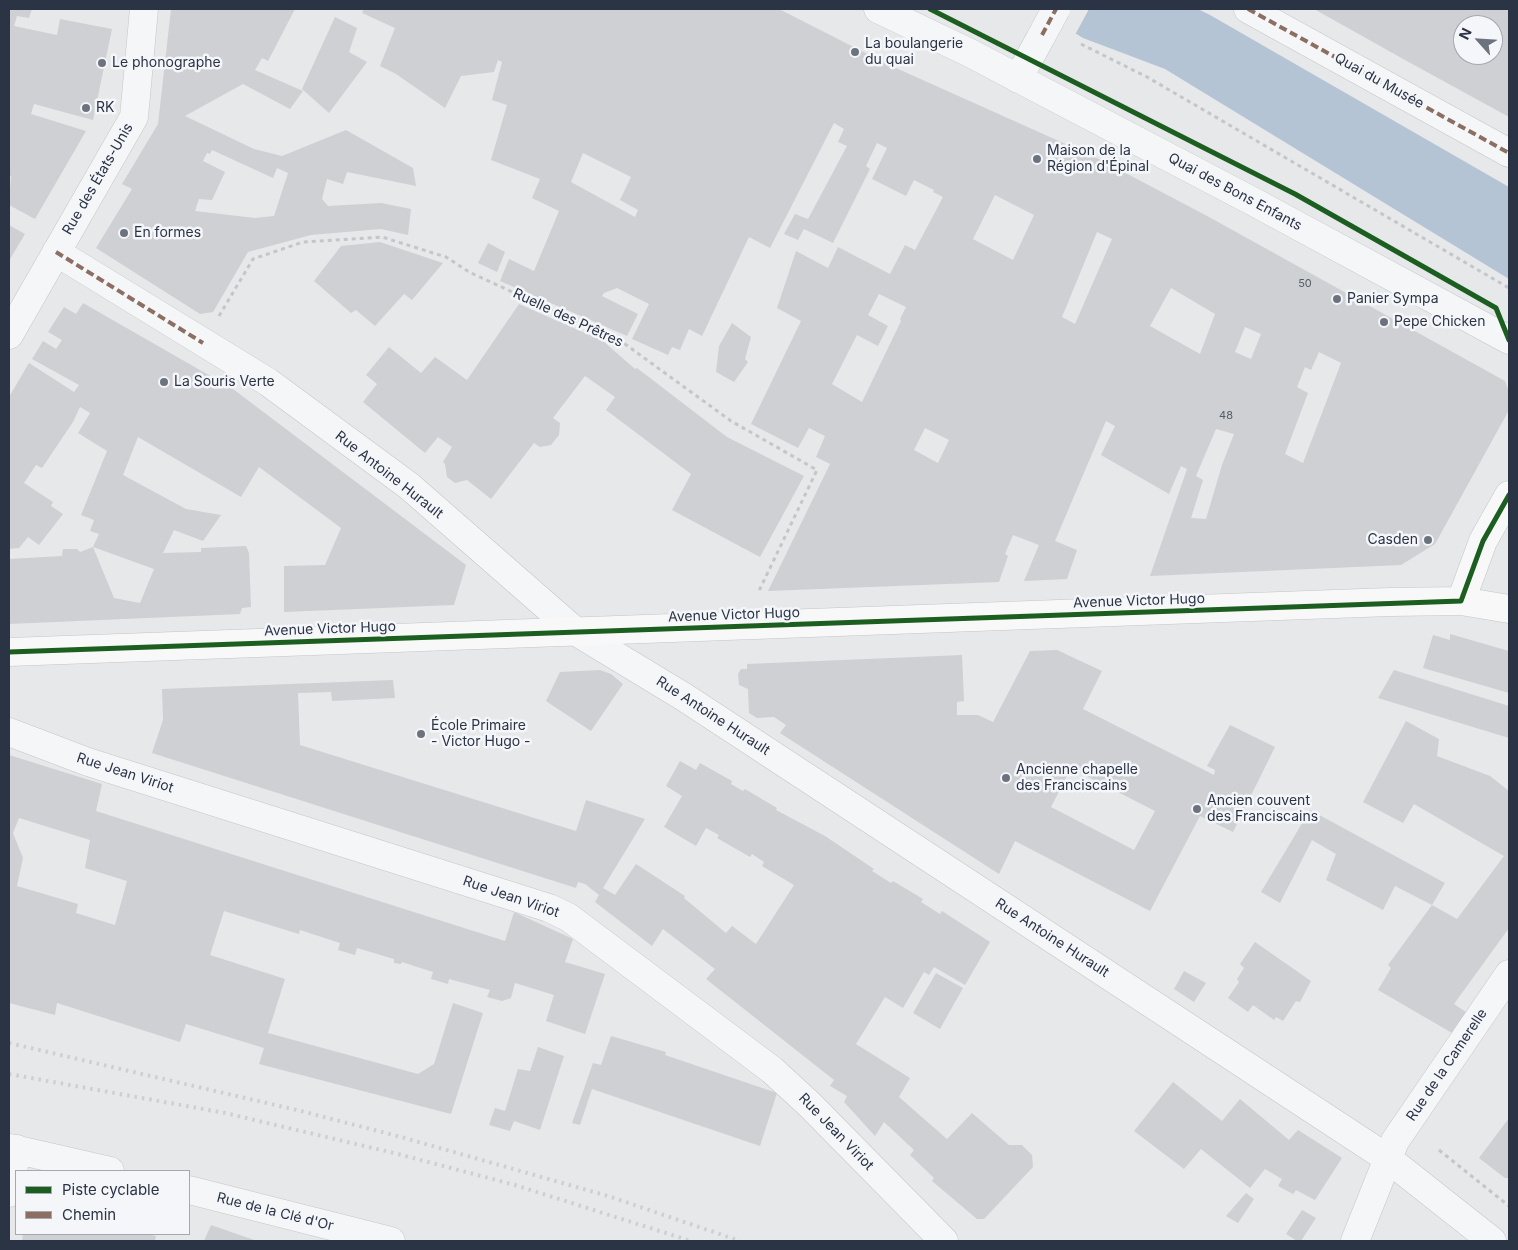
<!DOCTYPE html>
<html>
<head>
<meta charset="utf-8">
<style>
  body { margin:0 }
  #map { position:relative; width:1518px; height:1250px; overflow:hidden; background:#e6e8ea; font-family:Inter,sans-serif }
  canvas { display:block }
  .frame { position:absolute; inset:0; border:10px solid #2b3445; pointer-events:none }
  .legend { position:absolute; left:15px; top:1170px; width:175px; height:65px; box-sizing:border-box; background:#f4f6f9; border:1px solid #a4a8b1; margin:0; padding:6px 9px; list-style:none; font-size:15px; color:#2b3445 }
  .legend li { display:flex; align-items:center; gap:10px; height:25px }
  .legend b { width:25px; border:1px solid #a4a8b1 }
  .north { position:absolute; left:1453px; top:15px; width:50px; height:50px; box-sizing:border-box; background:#f4f6f9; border:1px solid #a4a8b1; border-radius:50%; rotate:296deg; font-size:14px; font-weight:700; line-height:20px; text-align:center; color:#2b3445 }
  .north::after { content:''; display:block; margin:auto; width:18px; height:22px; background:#6c737f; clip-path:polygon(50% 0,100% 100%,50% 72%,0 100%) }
</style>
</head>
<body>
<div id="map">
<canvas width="1518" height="1250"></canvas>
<div class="frame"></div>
<ul class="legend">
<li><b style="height:6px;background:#1b5e20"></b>Piste cyclable</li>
<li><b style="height:6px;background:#8d6e63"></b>Chemin</li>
</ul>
<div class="north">N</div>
</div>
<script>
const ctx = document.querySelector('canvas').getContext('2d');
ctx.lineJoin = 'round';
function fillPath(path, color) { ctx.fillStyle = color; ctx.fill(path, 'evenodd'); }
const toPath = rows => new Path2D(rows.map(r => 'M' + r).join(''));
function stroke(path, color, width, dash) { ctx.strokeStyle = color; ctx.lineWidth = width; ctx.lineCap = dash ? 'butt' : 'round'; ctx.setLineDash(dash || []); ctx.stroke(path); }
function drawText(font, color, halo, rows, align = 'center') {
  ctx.font = font + ' Inter,sans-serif'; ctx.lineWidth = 5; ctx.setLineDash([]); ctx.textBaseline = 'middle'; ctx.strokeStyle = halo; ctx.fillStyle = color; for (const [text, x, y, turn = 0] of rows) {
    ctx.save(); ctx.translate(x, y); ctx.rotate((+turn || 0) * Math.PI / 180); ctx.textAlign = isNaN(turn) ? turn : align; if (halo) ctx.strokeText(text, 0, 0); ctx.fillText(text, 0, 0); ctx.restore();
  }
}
fillPath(toPath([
  [1035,9,1198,9,1210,15,1509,187,1509,279,1165,69,1083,38]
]), '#b4c4d5');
fillPath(toPath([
  [1032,9,1089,9,1075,35]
]), '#e6e8ea');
fillPath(toPath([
  [9,9,32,9,29,18,17,16,14,26,57,35,60,19,112,29,93,120,34,104,31,114,86,131,35,219,9,205,11,176,9,175],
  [171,9,295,9,268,61,262,58,255,70,303,91,290,109,243,84,185,116,254,149,282,156,346,130,413,168,416,186,347,172,343,184,327,179,322,199,328,206,381,203,411,209,408,235,381,229,311,235,248,252,213,312,200,314,96,248,132,189,122,184,158,124],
  [212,150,273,178,277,168,288,173,274,216,255,218,195,211,199,199,212,200,225,172,203,161,207,153,210,154],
  [364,9,779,9,887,64,1099,159,1209,217,1505,381,1509,392,1509,410,1435,544,1401,565,1150,576,1187,469,1181,466,1169,494,1101,455,1115,426,1106,421,1055,541,1077,550,1067,579,1024,581,1039,545,1013,535,1005,554,1008,556,999,582,768,591,830,464,816,457,825,436,809,428,798,448,751,424,801,321,777,308,796,251,828,268,838,247,890,274,905,245,915,250,943,197,933,192,934,190,914,180,906,196,872,179,887,148,877,143,866,166,870,169,833,243,804,229,798,240,784,234,795,214,808,219,847,146,838,142,844,129,834,123,770,248,749,237,702,336,689,329,680,350,672,347,668,355,632,339,649,304,617,288,604,293,602,296,638,314,627,336,500,281,509,259,534,271,559,211,532,198,540,179,491,160,507,105,492,100,502,62,498,60,494,72,461,76,445,108,396,74,380,66,395,28,362,13],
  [583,153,631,177,620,200,638,210,635,217,571,182],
  [995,195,1034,215,1013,260,973,239],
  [1097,232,1112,239,1075,324,1062,317],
  [1171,288,1215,314,1200,354,1150,326],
  [879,294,906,307,900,319,901,321,862,402,832,384,857,335,878,346,888,326,868,315],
  [1245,327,1261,334,1251,359,1235,352],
  [1319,352,1341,363,1303,463,1285,454,1308,393,1297,387,1305,367,1311,370],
  [925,428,949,440,938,463,914,450],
  [1216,429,1234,434,1222,465,1206,519,1191,518,1203,480,1196,476],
  [1314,9,1509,9,1509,117,1405,60],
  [1463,25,1493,25,1493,55,1463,55],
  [335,17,357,28,349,52,367,62,329,113,302,89],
  [9,225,25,234,9,261],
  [380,242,443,263,412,300,404,294,375,326,356,310,351,313,314,281,341,246],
  [488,243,505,252,497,272,478,263],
  [83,303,233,389,466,565,454,605,284,612,284,566,325,565,341,528,259,467,241,497,138,437,123,475,186,509,221,515,203,541,174,530,163,553,201,552,201,548,246,546,249,553,251,607,242,608,240,614,9,624,9,559,62,556,63,549,77,549,80,552,93,547,114,598,140,603,154,569,93,547,99,534,90,531,94,520,81,515,107,451,78,433,90,413,80,407,73,422,42,468,36,465,24,483,53,502,51,506,63,514,39,545,28,537,19,548,9,549,9,397,29,363,74,392,79,385,32,359,43,341,56,349,62,340,48,332,64,307,76,314],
  [519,304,603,341,635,369,637,368,727,437,804,476,760,557,672,510,691,474,606,410,615,397,585,376,553,418,560,423,559,435,551,445,540,447,534,443,491,499,467,480,455,483,447,477,445,464,443,462,452,447,438,437,425,453,363,402,377,384,366,375,389,347,421,373,435,357,467,380],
  [732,323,751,337,745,359,748,362,734,382,716,372,719,346],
  [1450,634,1509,651,1509,693,1423,668,1433,635,1450,640],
  [1057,650,1102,671,1083,709,1214,775,1215,770,1207,766,1230,725,1275,747,1233,832,1200,816,1150,911,1015,841,999,874,780,733,786,725,774,717,757,718,749,713,748,689,739,685,738,674,741,669,747,669,747,664,962,655,964,701,957,702,957,715,978,715,993,722,1030,651],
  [1071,768,1155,811,1134,850,1051,807],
  [600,670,611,674,623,684,591,731,546,701,560,672],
  [1394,670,1509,706,1509,738,1378,698],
  [393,680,395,698,332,701,331,692,298,693,300,745,576,831,586,800,645,819,603,888,615,895,636,864,685,896,684,898,726,933,732,926,756,944,794,885,762,866,764,862,752,854,750,857,717,838,719,835,706,828,696,846,664,827,682,796,666,786,680,761,696,770,700,763,732,781,731,784,743,791,745,789,777,808,776,810,825,836,874,869,872,871,891,883,893,881,923,899,921,902,940,914,942,911,990,942,965,985,934,967,929,975,924,972,903,1008,885,997,856,1044,910,1078,899,1097,947,1139,972,1113,1009,1145,1022,1145,1032,1155,1033,1167,984,1219,977,1219,932,1181,934,1178,910,1155,914,1150,884,1122,875,1136,844,1102,847,1096,830,1086,834,1080,706,979,715,969,663,929,652,946,595,902,599,895,585,884,578,882,576,888,152,753,163,720,162,689],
  [1406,721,1439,739,1437,756,1490,776,1509,791,1509,928,1454,1004,1466,1012,1452,1033,1378,990,1391,968,1388,965,1432,905,1457,919,1504,856,1414,804,1403,823,1363,802],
  [9,755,102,784,96,811,505,941,514,912,573,939,565,962,605,974,585,1034,546,1021,554,995,515,983,511,998,502,1001,487,997,490,990,449,979,448,984,431,979,433,972,402,962,401,964,394,963,394,959,357,948,355,955,338,950,340,943,300,930,299,934,224,911,210,955,285,979,268,1033,418,1074,434,1064,453,1003,483,1013,451,1114,259,1064,264,1048,186,1024,180,1042,57,1003,55,1015,9,1003],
  [19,818,90,840,85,868,127,881,115,925,76,913,78,904,17,886,23,858,13,833],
  [1310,810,1445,883,1432,905,1395,886,1383,910,1326,880,1336,854,1312,840,1280,903,1261,892],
  [1255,942,1311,981,1300,1002,1296,1001,1283,1021,1276,1017,1274,1020,1253,1005,1248,1012,1228,998,1239,982,1237,979,1244,968,1240,964],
  [1184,971,1206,983,1194,1002,1174,989],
  [936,973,963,988,940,1029,913,1013],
  [611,1036,666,1052,665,1055,777,1093,760,1146,592,1089,580,1125,572,1123,593,1063,601,1065],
  [538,1047,564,1056,540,1130,514,1121,510,1131,489,1125,495,1108,505,1111,518,1069,530,1071],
  [1173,1082,1222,1121,1240,1099,1289,1140,1298,1130,1342,1158,1315,1200,1296,1190,1293,1194,1278,1186,1282,1179,1265,1169,1250,1188,1201,1149,1184,1169,1134,1131],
  [1509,1118,1509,1178,1505,1178,1479,1158],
  [1246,1193,1254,1199,1238,1223,1226,1216],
  [1302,1210,1316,1218,1301,1241,1297,1241,1286,1234],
  [211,1225,257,1241,204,1241],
  [23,1234,148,1234,156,1236,155,1241,22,1241]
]), '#ced0d3');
const minor = toPath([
  [878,9,970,53,1254,202,1509,340],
  [1248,9,1509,153],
  [1018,79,1042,35],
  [56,252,268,382,409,486,575,631,684,697,1387,1158,1492,1241],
  [9,335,134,117,144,9],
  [9,732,88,762,549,908,568,917,772,1070,809,1104,944,1241],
  [9,1148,110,1171],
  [189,1190,391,1241],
  [9,1193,17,1149],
  [1355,1241,1395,1141,1509,974]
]);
const major = toPath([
  [1461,601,1483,541,1509,495],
  [9,652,1390,602,1461,601,1509,609]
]);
stroke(minor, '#c4c6c8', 29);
stroke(major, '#c2c5c8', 29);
stroke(toPath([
  [1081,44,1147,77,1509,288],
  [219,316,253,259,303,242,382,237,446,257,469,272,625,344,731,421,817,470,758,593],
  [1439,1150,1509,1206]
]), '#c5c6ca', 3, [4, 4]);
stroke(minor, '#f5f6f7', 28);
stroke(major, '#f8f8f8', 28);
stroke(toPath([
  [9,1043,301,1111,401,1137,608,1196,740,1241],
  [9,1074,225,1113,398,1154,515,1185,691,1241]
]), '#cecfd2', 4, [2.5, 5]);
const minorBridge = toPath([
  [1042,35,1056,9]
]);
stroke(minorBridge, '#c4c6c8', 29, []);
stroke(minorBridge, '#f5f6f7', 28);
stroke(toPath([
  [1248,9,1509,153],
  [1042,35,1056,9],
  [56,252,203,343]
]), '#8d6e63', 4, [8, 4]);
stroke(toPath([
  [930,9,1295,194,1438,275,1496,308,1509,340],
  [9,652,1461,601,1483,541,1509,495]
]), '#1b5e20', 5);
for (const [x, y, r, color] of [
  [855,52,5,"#6c737f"],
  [102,63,5,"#6c737f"],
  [86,108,5,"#6c737f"],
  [1037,159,5,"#6c737f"],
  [124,233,5,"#6c737f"],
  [1337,299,5,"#6c737f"],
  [1384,322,5,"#6c737f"],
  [164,382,5,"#6c737f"],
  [1428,540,5,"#6c737f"],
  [421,734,5,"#6c737f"],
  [1006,778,5,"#6c737f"],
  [1197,809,5,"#6c737f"]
]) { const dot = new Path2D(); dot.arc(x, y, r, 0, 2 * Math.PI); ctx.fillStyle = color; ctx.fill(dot); stroke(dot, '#f4f6f9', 2); }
drawText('11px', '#545c69', null, [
  ["50",1305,284],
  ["48",1226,416]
]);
drawText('14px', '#2b3445', '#f4f6f9', [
  ["La boulangerie",865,44],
  ["du quai",865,60],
  ["Le phonographe",112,63],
  ["RK",96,108],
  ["Maison de la",1047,151],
  ["Région d'Épinal",1047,167],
  ["En formes",134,233],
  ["Panier Sympa",1347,299],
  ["Pepe Chicken",1394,322],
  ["La Souris Verte",174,382],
  ["Casden",1418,540,"right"],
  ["École Primaire",431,726],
  ["- Victor Hugo -",431,742],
  ["Ancienne chapelle",1016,770],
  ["des Franciscains",1016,786],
  ["Ancien couvent",1207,801],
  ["des Franciscains",1207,817]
], 'left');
drawText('14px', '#2b3445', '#f4f6f9', [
  ["Quai du Musée",1379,81,29],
  ["Rue des États-Unis",98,179,-60],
  ["Quai des Bons Enfants",1235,192,28],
  ["Ruelle des Prêtres",568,318,25],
  ["Rue Antoine Hurault",389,475,38],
  ["Avenue Victor Hugo",1139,601,-2],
  ["Avenue Victor Hugo",734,615,-2],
  ["Avenue Victor Hugo",330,629,-2],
  ["Rue Antoine Hurault",713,716,33],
  ["Rue Jean Viriot",125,773,18],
  ["Rue Jean Viriot",511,897,19],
  ["Rue Antoine Hurault",1052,938,33],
  ["Rue de la Camerelle",1447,1065,-56],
  ["Rue Jean Viriot",836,1132,46],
  ["Rue de la Clé d'Or",275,1212,14]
]);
</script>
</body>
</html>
